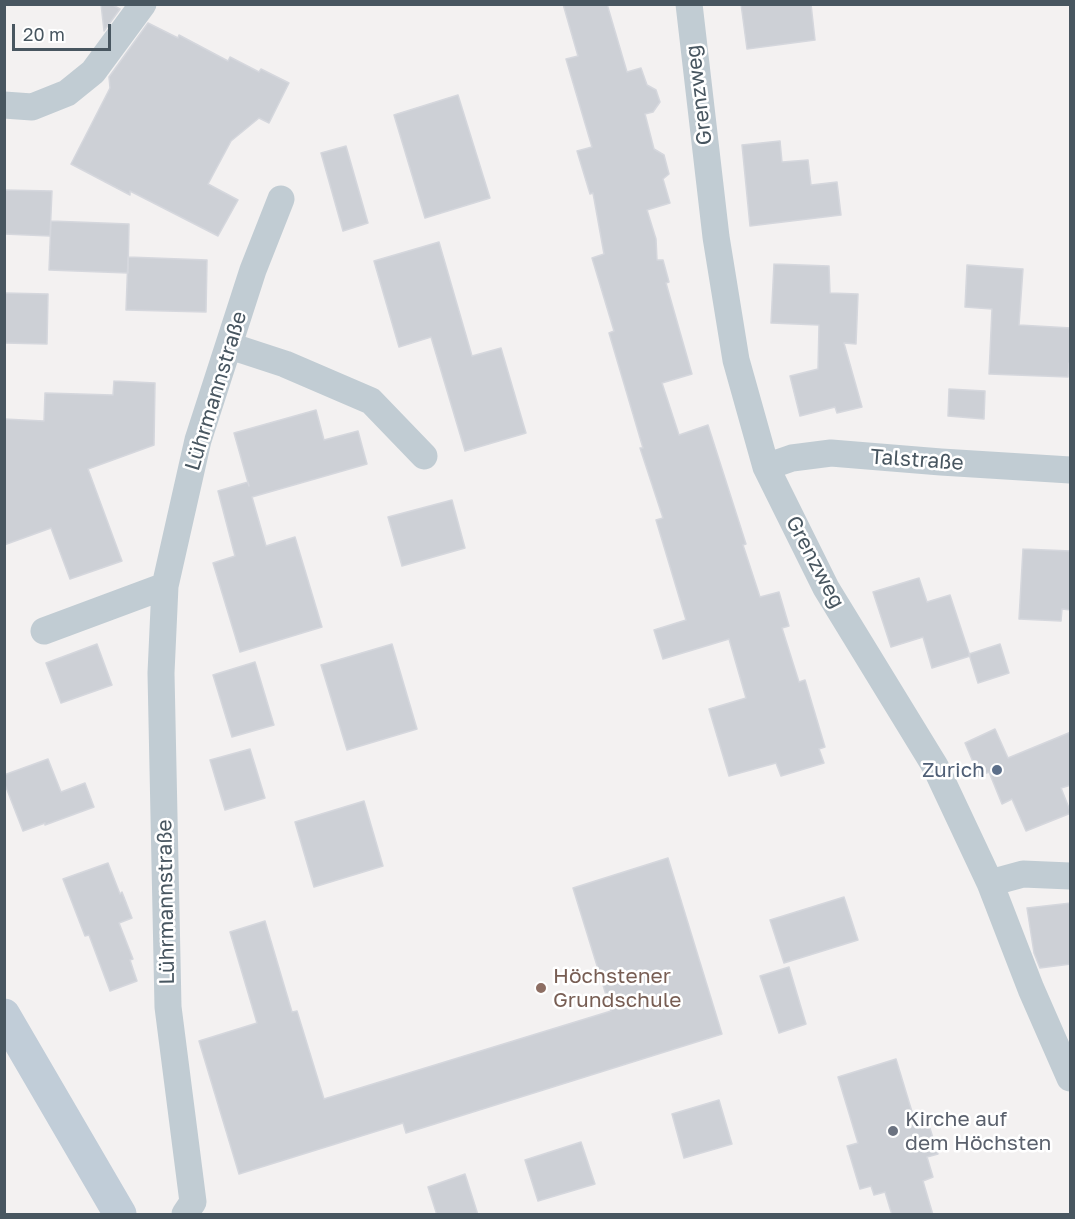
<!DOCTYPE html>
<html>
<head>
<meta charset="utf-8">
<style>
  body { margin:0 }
  #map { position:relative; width:1075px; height:1219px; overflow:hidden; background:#f3f1f1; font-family:"Golos Text",sans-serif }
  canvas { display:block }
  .frame { position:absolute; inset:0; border:6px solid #485660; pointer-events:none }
  .scale { position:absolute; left:12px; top:24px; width:99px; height:27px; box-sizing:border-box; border:3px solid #485660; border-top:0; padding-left:8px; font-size:18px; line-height:21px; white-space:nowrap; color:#485660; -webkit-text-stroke:4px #fff; paint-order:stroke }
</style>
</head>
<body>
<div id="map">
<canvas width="1075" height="1219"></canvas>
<div class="frame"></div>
<div class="scale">20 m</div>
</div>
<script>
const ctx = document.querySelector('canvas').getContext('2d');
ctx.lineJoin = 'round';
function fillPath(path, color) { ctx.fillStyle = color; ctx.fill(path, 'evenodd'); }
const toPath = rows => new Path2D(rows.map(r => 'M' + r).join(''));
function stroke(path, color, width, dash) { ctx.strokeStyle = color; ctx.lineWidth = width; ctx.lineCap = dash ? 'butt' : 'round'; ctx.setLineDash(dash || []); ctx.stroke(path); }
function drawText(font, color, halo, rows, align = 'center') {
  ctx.font = font + ' "Golos Text",sans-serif'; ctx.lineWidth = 5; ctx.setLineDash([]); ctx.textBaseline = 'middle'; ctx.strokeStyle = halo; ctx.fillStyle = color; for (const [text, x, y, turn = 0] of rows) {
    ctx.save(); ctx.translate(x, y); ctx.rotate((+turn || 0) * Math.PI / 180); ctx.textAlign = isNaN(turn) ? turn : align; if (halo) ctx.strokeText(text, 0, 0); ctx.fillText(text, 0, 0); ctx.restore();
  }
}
const building = toPath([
  [101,4,111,4,120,9,104,31,101,4],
  [563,4,607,4,627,72,641,68,647,85,656,90,660,102,653,112,645,114,654,149,664,155,669,174,663,179,670,203,647,210,656,239,657,260,663,260,669,282,666,283,692,374,662,383,679,435,708,425,746,544,743,545,760,597,779,592,789,626,782,628,799,682,805,680,825,747,819,749,824,763,781,776,776,763,729,776,709,709,746,698,729,639,663,659,654,630,686,620,656,520,663,518,640,448,643,448,609,333,614,331,592,258,604,254,593,193,590,194,577,151,592,147,566,59,578,56,563,4],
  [741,4,811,4,815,40,747,49,741,4],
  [148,23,178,38,179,35,228,61,230,57,259,72,261,69,289,83,269,123,259,118,231,141,208,184,238,200,218,236,130,191,130,195,71,164,110,88,109,77,148,23],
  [458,95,490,198,425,218,394,115,458,95],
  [780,141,782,162,808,160,811,185,837,182,841,215,750,226,742,145,780,141],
  [346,146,368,223,343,231,321,153,346,146],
  [4,190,52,191,50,236,4,234,4,190],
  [51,221,129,224,128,273,49,270,51,221],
  [439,242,472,356,501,348,526,433,465,451,431,337,399,347,374,261,439,242],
  [128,257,207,260,206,312,126,310,128,257],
  [774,264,829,266,830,293,858,294,856,344,844,343,862,407,837,413,835,407,800,416,790,376,818,369,819,325,771,323,774,264],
  [967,265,1023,269,1019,325,1071,328,1071,363,1069,363,1068,377,989,374,992,309,965,307,967,265],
  [4,293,48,294,47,344,4,343,4,293],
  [114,381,155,383,154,445,88,469,122,561,70,579,51,528,4,545,4,419,44,421,45,393,113,395,114,381],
  [949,389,985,391,984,419,948,416,949,389],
  [316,410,324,440,358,431,367,464,252,497,266,546,295,537,322,627,240,652,213,563,235,556,218,491,248,482,249,486,234,433,316,410],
  [452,500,465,548,402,566,388,517,452,500],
  [1023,549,1071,551,1071,610,1062,609,1061,621,1019,619,1023,549],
  [919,578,927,602,950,595,970,656,932,668,923,637,891,647,873,592,919,578],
  [97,644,112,685,61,703,46,663,97,644],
  [392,644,417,729,347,750,321,665,392,644],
  [1000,644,1009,673,978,683,969,654,1000,644],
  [255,662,274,725,232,737,213,675,255,662],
  [995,729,1008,758,1071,732,1071,785,1061,788,1071,813,1026,831,1012,799,1002,804,989,772,979,776,965,743,995,729],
  [250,749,265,798,225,810,210,760,250,749],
  [48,759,61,792,85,783,94,807,45,825,45,823,23,831,4,782,4,775,48,759],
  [364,801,383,866,314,887,295,822,364,801],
  [668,858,722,1034,406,1133,403,1123,239,1174,199,1041,257,1023,230,932,265,921,292,1012,297,1011,324,1099,611,1011,573,888,668,858],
  [108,863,120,894,122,892,132,918,119,923,133,959,130,960,137,981,110,991,89,935,85,936,63,879,108,863],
  [844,897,858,940,784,963,770,920,844,897],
  [1071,903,1071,964,1040,968,1034,953,1027,908,1071,903],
  [789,967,806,1024,779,1033,760,976,789,967],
  [896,1059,916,1125,928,1122,938,1154,927,1157,933,1177,923,1181,933,1215,892,1215,885,1192,874,1195,871,1186,860,1189,847,1146,858,1143,838,1077,896,1059],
  [719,1100,732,1144,684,1158,672,1114,719,1100],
  [581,1142,595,1184,538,1201,525,1160,581,1142],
  [465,1174,478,1215,437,1215,428,1187,465,1174]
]);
fillPath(building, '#cdd0d6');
stroke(building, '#d5d7dd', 1.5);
stroke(toPath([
  [689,4,716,237,736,360,766,467,826,588,935,766,990,883,1031,989,1070,1078],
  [4,105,32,107,67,93,93,72,143,4],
  [230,346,285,364,371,401,424,456],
  [766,467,792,458,831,453,941,462,1070,470],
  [44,631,165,586],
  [990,883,1023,874,1070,876],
  [185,1214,193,1202,168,1007,161,673,165,586,198,440,253,270,281,199]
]), '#c1ccd3', 27);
stroke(toPath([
  [4,1015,120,1214]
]), '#c1cdd8', 33);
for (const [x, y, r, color] of [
  [997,770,6,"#5c6f8a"],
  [541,988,6,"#8d6e63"],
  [893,1131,6,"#6b7280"]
]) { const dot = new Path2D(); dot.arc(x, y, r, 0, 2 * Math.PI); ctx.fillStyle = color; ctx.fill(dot); stroke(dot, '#fff', 2); }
drawText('21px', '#485660', '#fff', [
  ["Grenzweg",699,95,-97],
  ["Lührmannstraße",216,391,-73],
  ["Talstraße",917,460,4],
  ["Grenzweg",815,562,62],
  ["Lührmannstraße",166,902,-91]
]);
drawText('21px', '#4e5e75', '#fff', [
  ["Zurich",985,770]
], 'right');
drawText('21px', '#785e54', '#fff', [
  ["Höchstener",553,976],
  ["Grundschule",553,1000]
], 'left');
drawText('21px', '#5b616d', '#fff', [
  ["Kirche auf",905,1119],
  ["dem Höchsten",905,1143]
], 'left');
</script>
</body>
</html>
